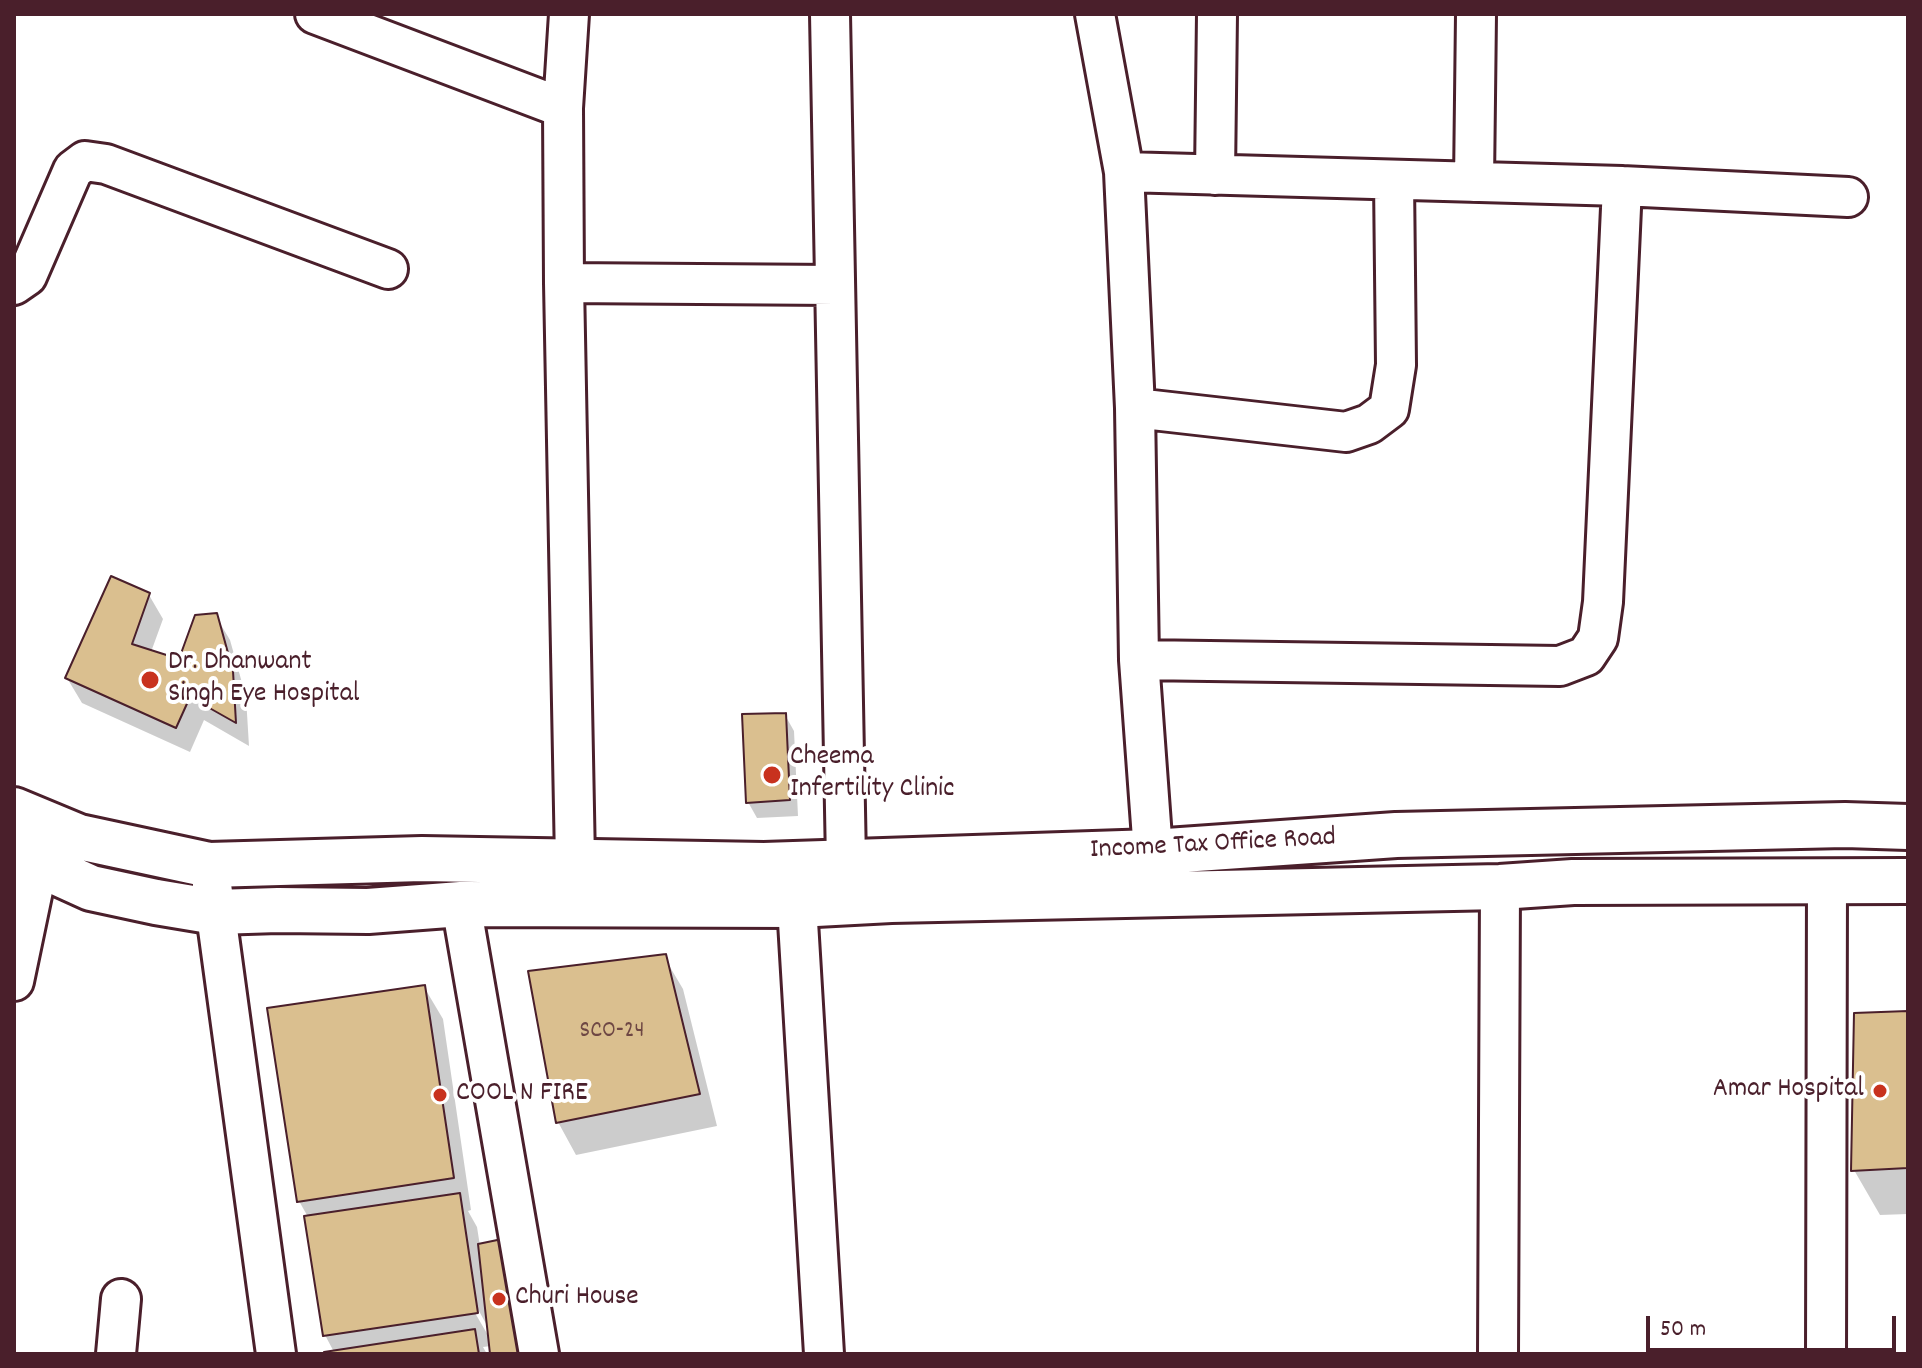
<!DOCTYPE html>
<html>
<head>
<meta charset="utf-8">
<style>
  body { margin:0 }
  #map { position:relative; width:1922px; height:1368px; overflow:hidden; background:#fff; font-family:Dekko,sans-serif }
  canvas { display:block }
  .frame { position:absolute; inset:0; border:16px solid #4a1f2b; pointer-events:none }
  .scale { position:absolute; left:1646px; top:1316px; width:250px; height:36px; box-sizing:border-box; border:4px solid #4a1f2b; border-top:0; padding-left:10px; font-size:24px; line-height:28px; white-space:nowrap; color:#4a1f2b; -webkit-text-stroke:6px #fff; paint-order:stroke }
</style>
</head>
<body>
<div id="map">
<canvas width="1922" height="1368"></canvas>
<div class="frame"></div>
<div class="scale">50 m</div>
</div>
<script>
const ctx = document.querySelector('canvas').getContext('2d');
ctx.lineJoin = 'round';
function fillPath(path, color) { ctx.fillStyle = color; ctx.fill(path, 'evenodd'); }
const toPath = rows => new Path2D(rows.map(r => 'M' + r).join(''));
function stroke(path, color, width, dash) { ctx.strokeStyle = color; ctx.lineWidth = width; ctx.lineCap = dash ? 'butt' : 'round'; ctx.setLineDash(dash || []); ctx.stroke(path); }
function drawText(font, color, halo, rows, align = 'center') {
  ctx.font = font + ' Dekko,sans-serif'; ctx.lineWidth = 8; ctx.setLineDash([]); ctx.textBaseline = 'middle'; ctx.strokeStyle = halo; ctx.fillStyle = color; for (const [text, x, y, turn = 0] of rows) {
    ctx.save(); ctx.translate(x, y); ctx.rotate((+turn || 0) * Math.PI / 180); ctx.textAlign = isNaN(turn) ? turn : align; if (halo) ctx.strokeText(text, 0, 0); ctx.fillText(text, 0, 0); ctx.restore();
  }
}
fillPath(toPath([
  [149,595,163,619,151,652,180,661,215,615,230,640,246,697,249,746,204,720,190,752,82,703,67,678],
  [785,715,794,731,798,816,757,818,748,802],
  [664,957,683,989,717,1126,576,1155,558,1122],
  [424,987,443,1019,471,1210,468,1211,477,1227,480,1246,533,1354,492,1354,491,1346,483,1347,487,1354,326,1354,334,1352,325,1335,308,1217,299,1201],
  [475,1304,489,1329,489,1337,471,1306],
  [1908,1013,1908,1214,1880,1215,1854,1170]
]), '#0003');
const building = toPath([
  [111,576,150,593,132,644,179,659,195,615,217,613,233,671,236,723,190,697,176,728,65,678,111,576],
  [786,713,790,800,746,803,742,714,786,713],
  [666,954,700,1094,556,1123,528,971,666,954],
  [425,985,454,1178,297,1202,267,1008,425,985],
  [1908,1011,1908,1168,1851,1171,1854,1013,1908,1011],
  [460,1193,478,1313,323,1336,304,1216,460,1193],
  [507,1238,519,1354,490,1354,478,1244,507,1238],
  [475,1329,479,1354,324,1354,324,1352,475,1329]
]);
fillPath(building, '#dabf8f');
stroke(building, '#4a1f2b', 2);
const minor = toPath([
  [315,14,563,108],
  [569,14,563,108,564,283,575,861],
  [830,14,846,862],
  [1095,14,1124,172,1135,408,1139,660,1153,852],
  [1124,172,1622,186,1848,197],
  [1215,175,1217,14],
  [1474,182,1476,14],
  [564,283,835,285],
  [14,285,27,276,73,170,85,161,106,164,388,269],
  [1135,408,1346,432,1369,424,1389,409,1396,365,1394,180],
  [1139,660,1560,666,1586,656,1598,638,1603,602,1622,186],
  [212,885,276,1354],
  [461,904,539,1354],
  [797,905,824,1354],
  [14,981,38,866],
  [116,1354,121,1299],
  [1498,1354,1500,887],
  [1826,1354,1827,882]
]);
const secondary = toPath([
  [14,810,79,837,209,865,422,859,764,865,1153,852,1396,835,1845,825,1908,827],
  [14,853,91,888,156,902,216,912,278,910,368,911,461,904,797,905,891,900,1500,887,1573,882,1908,881]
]);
stroke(minor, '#4a1f2b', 44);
stroke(secondary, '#4a1f2b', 50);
stroke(minor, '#fff', 38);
stroke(secondary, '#fff', 44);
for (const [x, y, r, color] of [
  [150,680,10,"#c8321e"],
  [772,775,10,"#c8321e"],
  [1880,1091,8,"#c8321e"],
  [440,1095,8,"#c8321e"],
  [499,1299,8,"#c8321e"]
]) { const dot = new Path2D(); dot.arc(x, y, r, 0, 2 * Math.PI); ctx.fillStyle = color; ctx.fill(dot); stroke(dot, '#fff', 3); }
drawText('24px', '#6e4744', null, [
  ["SCO-24",612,1033]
]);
drawText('28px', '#4a1f2b', '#fff', [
  ["Dr. Dhanwant",168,664],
  ["Singh Eye Hospital",168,696],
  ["Cheema",790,759],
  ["Infertility Clinic",790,791],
  ["Amar Hospital",1864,1091,"right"],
  ["COOL N FIRE",456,1095],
  ["Churi House",515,1299]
], 'left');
drawText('28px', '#4a1f2b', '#fff', [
  ["Income Tax Office Road",1213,846,-3]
]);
</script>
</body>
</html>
